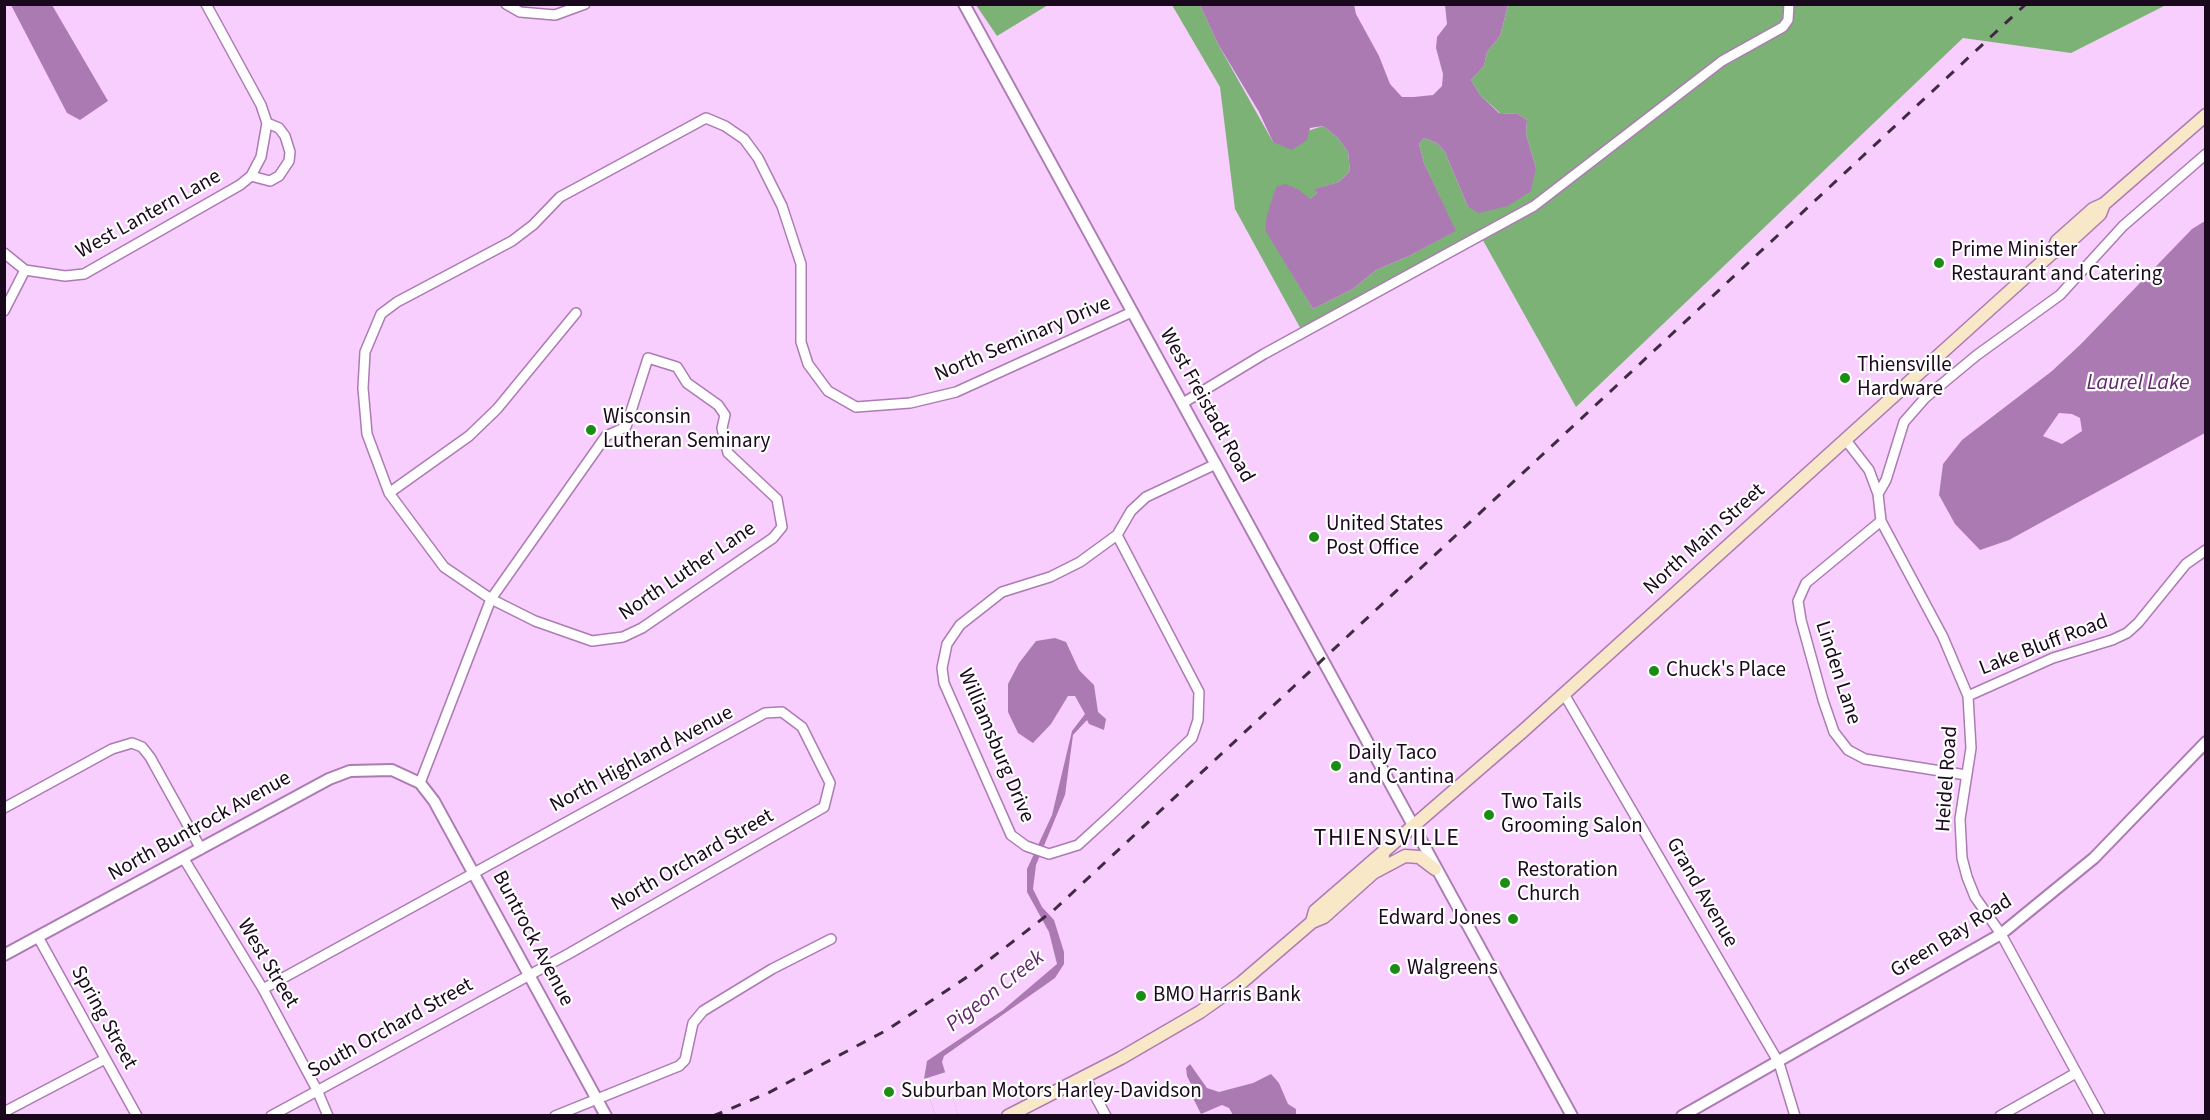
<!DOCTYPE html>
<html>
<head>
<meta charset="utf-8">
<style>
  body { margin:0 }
  #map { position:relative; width:2210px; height:1120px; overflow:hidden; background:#f8cefe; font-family:"Source Sans 3",sans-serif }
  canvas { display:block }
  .frame { position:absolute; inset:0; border:6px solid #1a081d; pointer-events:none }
</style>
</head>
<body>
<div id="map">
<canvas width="2210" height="1120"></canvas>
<div class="frame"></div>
</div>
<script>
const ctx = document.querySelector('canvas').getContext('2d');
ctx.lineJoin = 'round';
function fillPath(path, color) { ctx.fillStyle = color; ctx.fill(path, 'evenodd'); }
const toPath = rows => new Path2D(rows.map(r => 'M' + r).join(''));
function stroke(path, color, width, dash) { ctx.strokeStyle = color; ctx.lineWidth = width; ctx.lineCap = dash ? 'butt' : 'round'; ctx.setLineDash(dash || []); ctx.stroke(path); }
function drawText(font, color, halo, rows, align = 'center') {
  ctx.font = font + ' "Source Sans 3",sans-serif'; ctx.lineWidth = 4.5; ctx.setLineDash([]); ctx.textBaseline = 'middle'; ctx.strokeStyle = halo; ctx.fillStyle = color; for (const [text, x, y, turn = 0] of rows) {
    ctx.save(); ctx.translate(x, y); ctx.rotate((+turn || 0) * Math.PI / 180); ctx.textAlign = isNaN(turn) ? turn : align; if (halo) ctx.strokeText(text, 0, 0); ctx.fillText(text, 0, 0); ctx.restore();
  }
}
fillPath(toPath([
  [976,5,1048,5,997,36],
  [1172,5,1200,5,1218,44,1273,142,1323,126,1338,138,1348,152,1350,171,1339,182,1315,189,1317,193,1310,199,1266,230,1313,309,1353,289,1376,270,1409,256,1455,231,1424,163,1419,144,1424,138,1437,143,1445,152,1468,207,1536,168,1526,134,1527,120,1518,114,1500,113,1480,95,1471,80,1484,66,1487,52,1500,36,1508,5,2166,5,2071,53,1963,38,1576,407,1480,235,1303,333,1235,209,1220,87]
]), '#7db277');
fillPath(toPath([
  [11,5,52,5,108,101,80,120,67,113],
  [1200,5,1354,5,1356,14,1379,56,1390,84,1402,97,1414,97,1433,95,1442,86,1443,74,1436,48,1437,37,1447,24,1445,5,1508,5,1500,36,1487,52,1484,66,1471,80,1480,95,1499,113,1518,114,1527,120,1526,134,1536,168,1531,191,1508,206,1479,213,1468,207,1445,152,1437,143,1424,138,1419,144,1424,163,1456,231,1409,256,1376,270,1353,289,1313,309,1265,230,1267,215,1276,187,1285,184,1298,189,1310,199,1317,193,1314,189,1339,182,1350,171,1348,152,1338,138,1323,126,1310,128,1307,140,1292,150,1273,142,1259,112,1218,44],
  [2205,221,2205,433,2009,540,1980,550,1955,524,1939,495,1943,464,1962,440,2052,371,2081,344,2192,229],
  [2059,413,2072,414,2080,418,2082,431,2062,444,2043,436],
  [1055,638,1066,642,1079,670,1094,685,1098,712,1106,719,1104,730,1089,724,1087,720,1073,735,1065,795,1036,865,1033,889,1042,907,1054,920,1064,952,1064,964,1055,978,944,1056,942,1062,958,1115,935,1115,924,1079,927,1061,1003,1010,1057,964,1049,932,1027,892,1027,869,1052,815,1072,731,1085,714,1075,696,1068,696,1051,724,1033,743,1018,733,1008,712,1008,684,1019,663,1036,641],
  [1190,1064,1207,1088,1219,1092,1253,1083,1271,1074,1279,1083,1288,1104,1296,1109,1296,1115,1233,1115,1229,1108,1222,1105,1201,1114,1193,1098,1193,1088,1187,1076,1186,1068]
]), '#ac7ab3');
fillPath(toPath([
  [946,1072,958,1115,935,1115,924,1079]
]), '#f8cefe');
const minor = toPath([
  [506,4,520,12,555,15,585,4],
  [251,176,270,181,279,176,289,161,290,152,285,136,279,128,267,123],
  [4,253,25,270,65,276,84,274,240,185,251,176,261,157,267,123,261,105,206,4],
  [4,311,25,270],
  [1183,403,1264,354,1534,206,1722,61,1783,27,1788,20,1789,4],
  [1845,439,1869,470,1878,494,1881,521,1943,637,1968,696,1971,748,1960,819,1962,858,1967,877,1975,897,2001,934,2100,1116],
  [389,493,469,436,497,409,576,313],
  [1878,494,1886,480,1904,422,1925,398,1977,355,2060,295,2123,226,2206,154],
  [1881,521,1806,583,1798,601,1801,620,1823,700,1834,732,1848,750,1865,759,1966,775],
  [1117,535,1199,692,1198,720,1192,738,1113,813,1078,845,1049,854,1026,846,1011,835,944,683,942,668,947,644,960,625,1002,592,1050,577,1080,562,1117,535],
  [1117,535,1131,511,1146,497,1216,464],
  [1564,694,1779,1063,1795,1116],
  [1968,696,2053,658,2112,640,2127,633,2138,623,2186,564,2206,550],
  [420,783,491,599,606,436,626,427,648,358,677,367,687,383,718,405,725,415,722,428,728,453,777,499,782,527,773,538,642,628,623,637,592,641,535,621,491,599,444,567,389,493,367,434,363,388,365,352,381,314,397,302,512,241,533,225,560,197,706,118,725,126,744,139,758,158,782,206,801,264,801,342,808,364,828,391,856,407,910,403,956,392,1132,312],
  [4,808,112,749,132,743,142,747,150,757,201,849],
  [184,859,263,989,317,1090,328,1116],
  [38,937,137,1116],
  [263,989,765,713,782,712,802,727,830,783,824,807,570,953,271,1116],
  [1085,1077,1106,1116],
  [4,1112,105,1059],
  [555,1116,679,1066,685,1060,693,1023,703,1011,772,969,831,939],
  [2000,1116,2076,1073]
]);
const tertiary = toPath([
  [964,4,1572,1116],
  [4,955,329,779,350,771,392,770,420,783,434,801,606,1116],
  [1682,1116,2001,934,2094,858,2206,742]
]);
const secondary = toPath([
  [2052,253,2057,241,2093,209,2104,204,2206,115],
  [1373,873,1405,856,1419,857,1435,869],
  [1312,922,1315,911,1523,731,2052,253,2064,247,2100,214,2104,204],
  [1008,1116,1121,1058,1200,1012,1241,983,1312,922,1324,917,1372,874,1383,856]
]);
stroke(minor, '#ac7bb3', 12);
stroke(tertiary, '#ac7bb3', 14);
stroke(secondary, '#ac7bb3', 15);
stroke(minor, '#fff', 9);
stroke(tertiary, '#fff', 10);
stroke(secondary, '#f8e8c8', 12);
stroke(toPath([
  [713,1116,768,1093,887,1030,967,977,1055,909,2026,4]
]), '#402a43', 3, [10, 10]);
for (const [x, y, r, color] of [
  [1939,263,6,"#1c8d14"],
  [1845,378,6,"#1c8d14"],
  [591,430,6,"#1c8d14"],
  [1314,537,6,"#1c8d14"],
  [1654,671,6,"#1c8d14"],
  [1336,766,6,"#1c8d14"],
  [1489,815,6,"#1c8d14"],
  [1505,883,6,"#1c8d14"],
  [1513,919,6,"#1c8d14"],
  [1395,969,6,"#1c8d14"],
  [1141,996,6,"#1c8d14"],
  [889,1092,6,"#1c8d14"]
]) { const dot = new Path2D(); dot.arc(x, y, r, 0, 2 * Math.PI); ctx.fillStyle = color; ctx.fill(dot); stroke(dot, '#fff', 2); }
drawText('21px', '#1a081d', '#fff', [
  ["West Lantern Lane",149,215,-29],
  ["North Seminary Drive",1023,340,-23],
  ["West Freistadt Road",1206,406,61],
  ["North Main Street",1705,540,-42],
  ["North Luther Lane",688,572,-34],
  ["Lake Bluff Road",2044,646,-21],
  ["Linden Lane",1837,673,72],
  ["Williamsburg Drive",995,746,67],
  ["North Highland Avenue",642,760,-28],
  ["Heidel Road",1948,779,-86],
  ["North Buntrock Avenue",200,827,-29],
  ["North Orchard Street",693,861,-30],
  ["Grand Avenue",1701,893,60],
  ["Green Bay Road",1952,937,-32],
  ["Buntrock Avenue",532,939,62],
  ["West Street",267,964,59],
  ["Spring Street",103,1018,61],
  ["South Orchard Street",391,1029,-29]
]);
drawText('21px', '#1a081d', '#fff', [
  ["Prime Minister",1951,251],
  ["Restaurant and Catering",1951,275],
  ["Thiensville",1857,366],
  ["Hardware",1857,390],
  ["Wisconsin",603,418],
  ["Lutheran Seminary",603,442],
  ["United States",1326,525],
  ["Post Office",1326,549],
  ["Chuck's Place",1666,671],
  ["Daily Taco",1348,754],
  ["and Cantina",1348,778],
  ["Two Tails",1501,803],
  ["Grooming Salon",1501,827],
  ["Restoration",1517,871],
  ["Church",1517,895],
  ["Edward Jones",1501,919,"right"],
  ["Walgreens",1407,969],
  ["BMO Harris Bank",1153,996],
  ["Suburban Motors Harley-Davidson",901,1092]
], 'left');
drawText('italic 22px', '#63266d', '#fff', [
  ["Laurel Lake",2138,384],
  ["Pigeon Creek",996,992,-38]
]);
ctx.letterSpacing = '1.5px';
drawText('24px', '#1a081d', '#fff', [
  ["THIENSVILLE",1387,840]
]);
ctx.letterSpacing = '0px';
</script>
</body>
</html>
